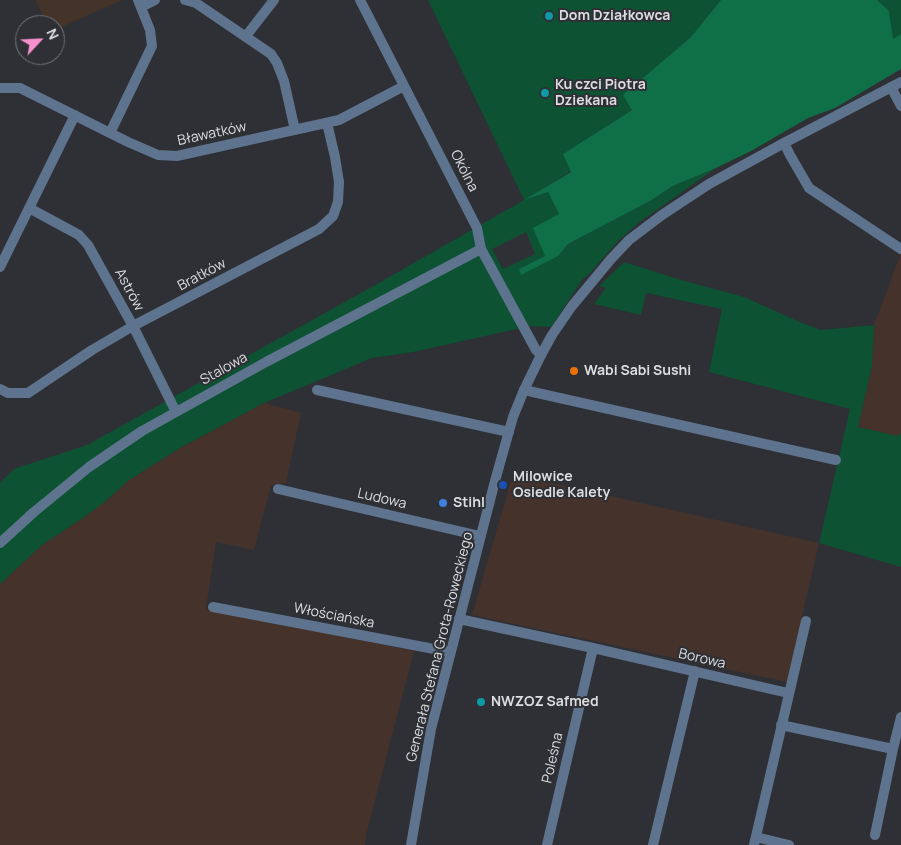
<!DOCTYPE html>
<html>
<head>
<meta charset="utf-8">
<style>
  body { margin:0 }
  #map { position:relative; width:901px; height:845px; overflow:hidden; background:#2e3035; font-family:Manrope,sans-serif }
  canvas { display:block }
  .north { position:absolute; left:15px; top:15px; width:50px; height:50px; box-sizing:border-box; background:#2e3035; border:1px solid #737579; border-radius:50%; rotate:65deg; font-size:14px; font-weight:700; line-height:20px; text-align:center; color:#dbdde0 }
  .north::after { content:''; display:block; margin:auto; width:18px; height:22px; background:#f790cd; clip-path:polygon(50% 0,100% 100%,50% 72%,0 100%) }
</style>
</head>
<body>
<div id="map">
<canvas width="901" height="845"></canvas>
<div class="north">N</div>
</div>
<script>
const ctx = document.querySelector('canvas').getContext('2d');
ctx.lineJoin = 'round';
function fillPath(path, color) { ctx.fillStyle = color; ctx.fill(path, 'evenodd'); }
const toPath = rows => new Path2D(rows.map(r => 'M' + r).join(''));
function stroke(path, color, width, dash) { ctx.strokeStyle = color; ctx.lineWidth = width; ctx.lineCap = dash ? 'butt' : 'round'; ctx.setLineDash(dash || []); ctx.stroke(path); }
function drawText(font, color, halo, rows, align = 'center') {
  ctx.font = font + ' Manrope,sans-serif'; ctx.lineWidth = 4; ctx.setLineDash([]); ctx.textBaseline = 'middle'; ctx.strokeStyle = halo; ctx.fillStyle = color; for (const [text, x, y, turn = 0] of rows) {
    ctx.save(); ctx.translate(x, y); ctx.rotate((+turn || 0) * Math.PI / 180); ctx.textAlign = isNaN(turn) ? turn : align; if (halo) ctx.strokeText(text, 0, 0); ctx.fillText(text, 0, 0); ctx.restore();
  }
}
fillPath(toPath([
  [901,253,901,433,898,436,858,427,872,366,874,325],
  [264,403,301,413,286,483,271,485,254,550,216,542,206,609,414,651,366,835,365,845,0,845,0,584,42,545,86,516,107,500,129,480,180,448],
  [513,474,819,543,787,682,472,615]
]), '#45322b');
fillPath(toPath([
  [36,0,122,0,55,30,55,25,46,25]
]), '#443329');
fillPath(toPath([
  [428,0,721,0,690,38,624,95,632,110,563,154,571,171,527,199,548,192,559,214,545,256,519,269,558,256,568,244,650,201,673,186,716,168,641,221,619,240,590,273,582,280,551,327,530,326,413,352,372,358,264,403,180,448,129,480,107,500,86,516,42,545,0,584,0,483,14,469,87,445,370,288,524,200],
  [526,232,535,254,503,269,492,249],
  [877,0,901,0,901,35,893,39,889,11],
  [624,262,681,280,744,297,802,323,821,330,874,325,872,366,858,427,898,436,901,433,901,567,819,543,850,409,709,372,722,309,646,293,641,315,594,304,606,288,599,286]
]), '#0d5233');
fillPath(toPath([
  [721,0,877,0,889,11,893,39,901,34,901,69,835,108,808,118,751,151,716,168,673,186,650,201,568,244,558,256,521,275,519,269,545,256,533,228,559,214,548,192,524,200,571,172,563,154,632,110,623,95,690,38]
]), '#0f7047');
stroke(toPath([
  [185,0,196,3,271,54,277,63,284,81,295,130],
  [360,0,477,228,481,249,536,350,541,355],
  [141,7,155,0],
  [246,36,274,0],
  [891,87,901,106],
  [0,88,20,88,128,142,158,155,177,156,339,120,404,86],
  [110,133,152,46,150,30,138,0],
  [784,143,790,155,809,188,901,249],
  [29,208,79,235,88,245,133,326,176,412],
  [0,267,75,115],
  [0,389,8,393,28,393,92,350,133,326,319,229,333,216,338,202,339,182,335,157,327,123],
  [317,390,509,432],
  [524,390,836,460],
  [278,489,480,536],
  [0,543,34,512,89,467,142,431,266,362,481,249],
  [213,607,450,652],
  [459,619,593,648,788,693],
  [781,725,893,749],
  [875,835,893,749,901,717],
  [756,837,789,845],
  [547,845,593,648],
  [653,845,695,671],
  [754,845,806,621]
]), '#5e738d', 10);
stroke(toPath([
  [411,845,431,729,495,481,513,417,524,390,541,355,552,335,572,306,611,259,629,240,662,215,709,184,784,143,901,82]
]), '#5e738d', 10);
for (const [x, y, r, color] of [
  [549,16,5,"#0f9aa8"],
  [545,93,5,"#0f9aa8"],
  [574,371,5,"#e8710a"],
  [503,485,5,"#1a4fb4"],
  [443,503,5,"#3f7fe0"],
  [481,702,5,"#0f9aa8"]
]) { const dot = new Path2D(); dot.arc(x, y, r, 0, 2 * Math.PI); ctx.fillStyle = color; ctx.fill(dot); stroke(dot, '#2e3035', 2); }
drawText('bold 14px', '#dbdde0', '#2e3035', [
  ["Dom Działkowca",559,16],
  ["Ku czci Piotra",555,85],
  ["Dziekana",555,101],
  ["Wabi Sabi Sushi",584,371],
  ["Milowice",513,477],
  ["Osiedle Kalety",513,493],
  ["Stihl",453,503],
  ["NWZOZ Safmed",491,702]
], 'left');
drawText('14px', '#dbdde0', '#2e3035', [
  ["Bławatków",212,134,-12],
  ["Okólna",464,171,63],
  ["Bratków",202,275,-28],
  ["Astrów",129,290,62],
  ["Stalowa",224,369,-29],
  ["Ludowa",382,499,13],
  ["Włościańska",334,616,11],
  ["Generała Stefana Grota-Roweckiego",440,647,-76],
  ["Borowa",702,659,13],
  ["Poleśna",553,758,-77]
]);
</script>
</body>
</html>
